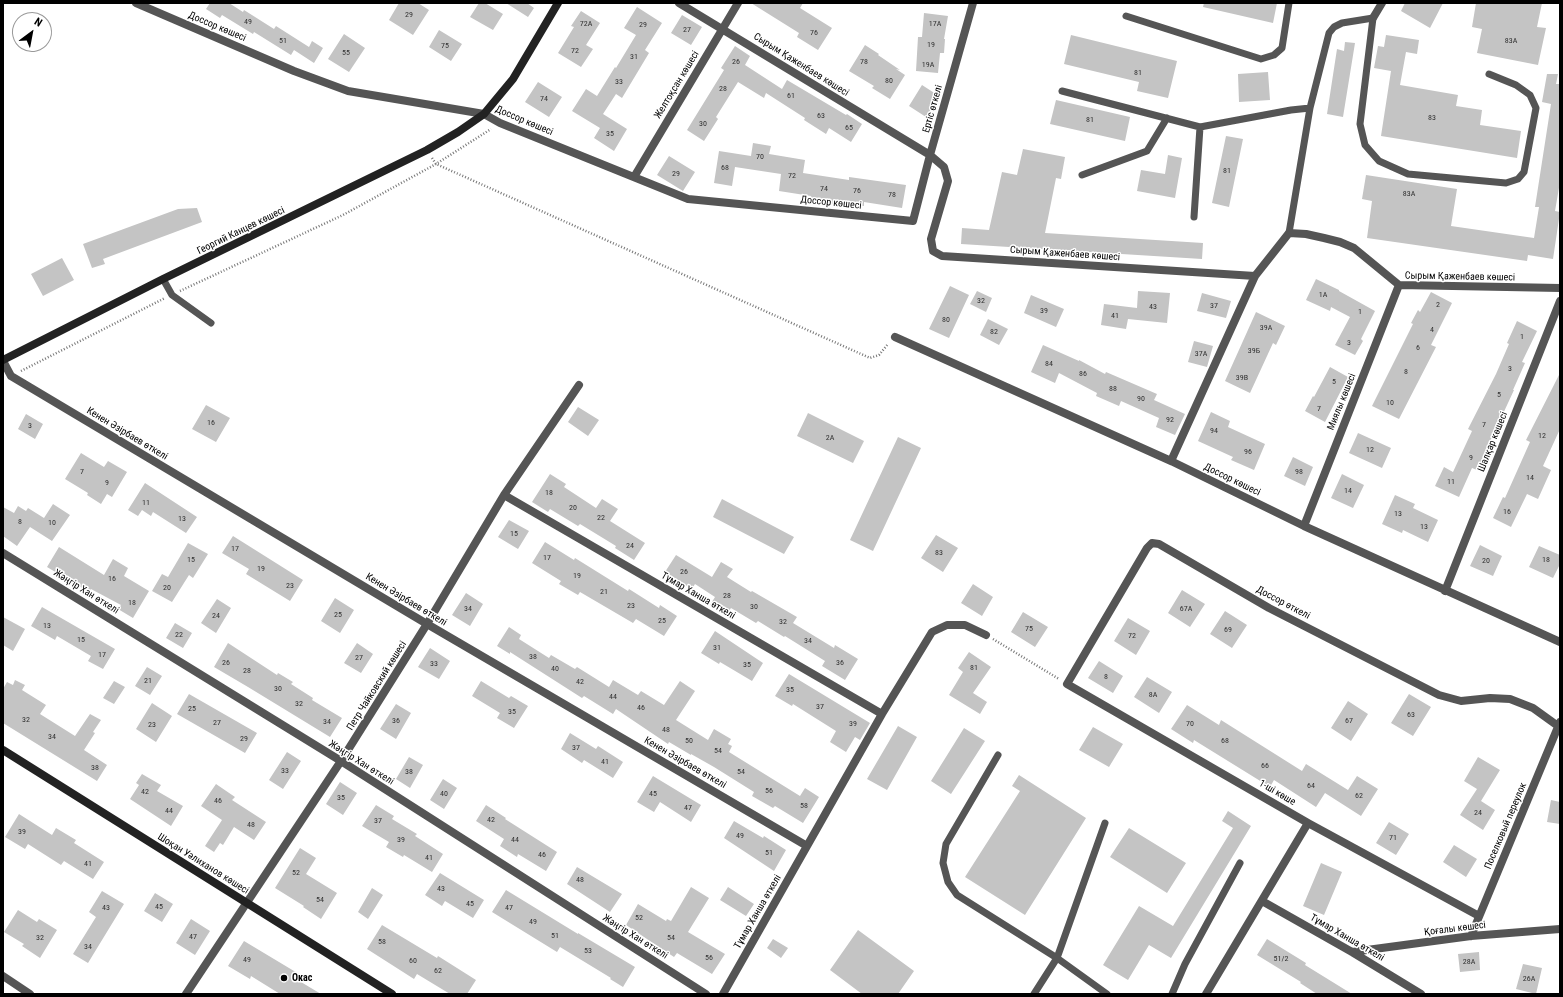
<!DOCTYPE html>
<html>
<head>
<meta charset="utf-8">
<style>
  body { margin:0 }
  #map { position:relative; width:1563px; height:997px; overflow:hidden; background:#fff; font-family:"Roboto Condensed",sans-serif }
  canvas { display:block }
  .frame { position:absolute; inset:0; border:4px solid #000; pointer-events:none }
  .north { position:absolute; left:12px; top:12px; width:40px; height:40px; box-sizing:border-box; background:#fff; border:1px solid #999; border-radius:50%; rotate:32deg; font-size:11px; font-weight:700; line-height:16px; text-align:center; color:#000 }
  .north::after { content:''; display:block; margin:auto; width:14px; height:18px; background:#000; clip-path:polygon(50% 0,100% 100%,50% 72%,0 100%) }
</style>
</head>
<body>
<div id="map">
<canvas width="1563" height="997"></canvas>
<div class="frame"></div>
<div class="north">N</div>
</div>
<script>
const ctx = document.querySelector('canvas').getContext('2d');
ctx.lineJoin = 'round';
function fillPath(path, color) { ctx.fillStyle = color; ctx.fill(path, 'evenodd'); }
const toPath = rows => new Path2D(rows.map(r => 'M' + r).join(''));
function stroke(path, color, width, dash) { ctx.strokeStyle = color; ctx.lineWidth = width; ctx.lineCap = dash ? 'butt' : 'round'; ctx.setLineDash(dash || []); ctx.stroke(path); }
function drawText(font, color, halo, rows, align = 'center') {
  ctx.font = font + ' "Roboto Condensed",sans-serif'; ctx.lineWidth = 3; ctx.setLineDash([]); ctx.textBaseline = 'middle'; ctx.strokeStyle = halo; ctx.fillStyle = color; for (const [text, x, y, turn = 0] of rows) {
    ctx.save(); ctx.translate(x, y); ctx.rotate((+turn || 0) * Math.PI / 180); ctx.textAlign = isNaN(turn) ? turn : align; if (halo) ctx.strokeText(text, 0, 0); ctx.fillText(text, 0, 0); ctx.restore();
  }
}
fillPath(toPath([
  [210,3,229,3,243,12,244,10,274,29,276,26,309,47,312,41,323,48,314,63,294,50,291,55,254,32,253,34,222,15,220,18,206,9],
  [399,3,418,3,429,10,413,35,389,20],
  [479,3,485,3,503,14,493,30,470,17],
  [506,3,527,3,534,8,528,17],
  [751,3,803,3,800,8,832,28,818,50,797,37,799,33],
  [1204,3,1277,3,1273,23,1203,7],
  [1405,3,1443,3,1430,28,1401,11],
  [1476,3,1542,3,1537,27,1546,28,1538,65,1477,53,1482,29,1472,27],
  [637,7,662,23,645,50,649,53,622,98,616,94,603,114,627,129,614,151,594,138,600,128,572,111,586,89,597,96,615,67,616,68,636,35,624,28],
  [581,11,600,23,586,45,593,49,581,67,558,53,574,27,571,26],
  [924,13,948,16,944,39,945,39,944,53,940,53,938,73,916,71,918,37,922,37],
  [682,15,702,27,691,45,671,33],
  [439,30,462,44,451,61,429,47],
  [344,34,365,48,349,72,328,59],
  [1071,35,1177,61,1168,98,1137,91,1139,82,1064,64],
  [1386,35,1419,40,1417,54,1406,52,1400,85,1458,95,1456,106,1482,110,1480,125,1521,131,1517,158,1381,136,1391,71,1374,68,1378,46,1384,47],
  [1345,42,1355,43,1343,117,1327,114,1337,49,1344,51],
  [865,45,879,54,878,55,900,70,896,69,905,75,890,99,872,88,874,86,849,71],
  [735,46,750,56,745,65,782,89,787,80,846,115,847,114,862,124,851,142,829,128,826,134,804,120,805,118,766,93,764,98,738,82,716,117,718,119,704,141,687,130,724,70,721,68],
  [1268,72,1270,100,1239,102,1238,74],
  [1547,74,1558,74,1556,84,1560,84,1560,182,1555,211,1560,212,1553,259,1528,255,1527,261,1367,238,1372,201,1362,199,1366,175,1457,189,1451,226,1534,238,1539,207,1535,207,1551,104,1542,102],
  [538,82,562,97,549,117,525,102],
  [922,85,939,96,926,117,909,106],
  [1056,100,1130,117,1125,141,1050,124],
  [1226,136,1243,139,1229,207,1212,203],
  [753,143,771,146,769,154,805,160,803,173,849,180,849,177,906,185,902,208,864,202,864,206,834,201,834,204,810,200,811,196,779,191,781,174,735,167,732,186,714,183,719,151,751,156],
  [1023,149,1065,157,1061,179,1056,178,1045,233,1203,243,1202,259,961,244,962,228,989,230,1002,172,1017,175],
  [1168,155,1182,158,1175,198,1137,191,1141,170,1165,174],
  [669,156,695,172,683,191,657,175],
  [197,208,202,222,103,259,105,264,92,268,83,244,178,209],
  [62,258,74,280,43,296,31,274],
  [1316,279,1339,290,1339,291,1375,311,1361,339,1363,341,1355,355,1335,345,1350,317,1331,307,1330,311,1306,300],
  [950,286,969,295,949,338,929,329],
  [977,291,992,298,986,312,970,304],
  [1138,291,1170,293,1167,323,1128,319,1126,329,1101,325,1104,304,1137,308],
  [1431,292,1452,303,1431,345,1436,347,1399,419,1372,406,1413,324,1411,323,1418,310,1420,312],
  [1202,293,1231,301,1226,318,1197,311],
  [1031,295,1064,309,1056,327,1024,313],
  [1256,312,1285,326,1276,345,1273,343,1250,393,1225,381],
  [988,319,1008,329,999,345,980,335],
  [1517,321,1537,331,1522,362,1525,363,1513,390,1514,390,1477,470,1472,468,1459,497,1435,486,1444,467,1453,472,1472,431,1468,429,1496,374,1509,344,1507,343],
  [1194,341,1213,346,1207,367,1188,362],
  [1043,345,1079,361,1079,360,1105,374,1106,372,1157,394,1154,400,1185,414,1175,435,1156,427,1159,418,1121,401,1119,406,1096,396,1097,393,1059,373,1055,383,1031,372],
  [1330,367,1348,377,1325,422,1305,411,1313,396,1314,397],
  [1560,373,1560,429,1543,466,1551,470,1538,499,1527,494,1511,527,1493,518,1503,497,1505,498,1530,442,1526,440],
  [206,405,230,418,216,442,192,429],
  [578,407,599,420,588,436,568,422],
  [1211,412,1230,421,1228,427,1265,444,1254,470,1231,460,1233,457,1198,441],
  [808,413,864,441,853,463,797,436],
  [26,414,43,424,35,439,18,429],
  [1358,433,1391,448,1382,468,1349,453],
  [898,437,921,448,873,551,850,540],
  [81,453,104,467,108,461,127,472,112,497,107,494,101,504,87,495,88,493,65,479],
  [1293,457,1313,467,1305,486,1284,476],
  [550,474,566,484,564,487,596,508,602,499,618,509,610,521,645,543,634,560,615,548,616,546,580,524,578,526,550,509,548,512,532,502],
  [1342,474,1364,485,1353,508,1331,498],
  [145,483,197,517,186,533,153,512,151,516,142,510,138,516,128,510],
  [1395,495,1415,504,1413,508,1438,520,1428,542,1403,530,1402,533,1382,524],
  [722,499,794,537,784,554,713,517],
  [53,504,70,515,52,541,30,527,17,546,3,536,3,507,14,513,18,506,26,511,28,508,44,518],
  [509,520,529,531,518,549,498,537],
  [936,535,958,548,943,572,921,558],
  [233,536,303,580,290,601,246,574,249,569,222,553],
  [545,542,574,560,575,558,628,591,629,589,659,608,660,605,677,616,664,636,636,619,633,623,580,592,578,595,559,584,561,581,532,563],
  [188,543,208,554,193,578,189,575,172,602,152,591,162,574,168,577],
  [1480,545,1502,556,1493,576,1470,566],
  [1539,546,1560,555,1560,564,1553,578,1529,567],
  [59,547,104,575,113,559,128,568,124,576,149,591,133,618,118,609,121,605,91,589,89,592,47,567],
  [676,555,712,577,721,562,733,569,727,577,751,592,752,591,797,617,793,623,834,648,835,645,858,659,845,680,822,666,825,661,785,636,784,637,758,621,756,623,731,608,726,615,710,605,715,597,695,584,692,589,665,572],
  [973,584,993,597,982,616,961,603],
  [1182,590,1205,604,1190,627,1168,613],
  [466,593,483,604,470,626,452,615],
  [335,598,354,610,340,633,321,621],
  [217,599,231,608,216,633,201,623],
  [42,607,115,649,103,669,88,661,91,656,57,636,55,640,31,626],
  [1225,611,1247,625,1232,648,1210,634],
  [1023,612,1048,627,1035,647,1011,632],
  [3,617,25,629,13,651,3,645],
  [1128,618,1150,631,1136,655,1114,641],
  [175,623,192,633,183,648,166,638],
  [509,627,521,635,519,639,549,658,551,655,575,669,577,667,609,687,613,680,638,695,641,691,664,705,680,681,695,691,676,720,708,740,714,729,731,739,728,744,732,746,729,752,800,796,805,788,819,797,803,823,775,806,773,808,752,796,754,792,714,767,691,754,691,755,669,742,668,744,616,709,613,714,584,696,582,698,510,652,510,654,497,646],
  [715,631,763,663,752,681,720,662,719,664,701,653],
  [228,643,277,675,278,673,293,682,291,684,313,698,312,700,342,718,330,737,248,687,214,667],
  [357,643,373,654,361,673,344,663],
  [430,648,450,661,439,679,418,667],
  [969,652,991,667,973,693,987,702,980,714,949,695,963,672,958,668],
  [1099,661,1123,676,1113,693,1088,678],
  [147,667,162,676,150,695,135,686],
  [789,674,870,723,860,740,855,737,846,752,830,742,836,731,793,704,792,706,775,696],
  [1147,677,1172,692,1159,713,1134,697],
  [15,680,25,685,22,690,46,705,40,714,75,736,90,714,101,720,93,732,95,733,84,750,107,765,97,781,3,723,3,689,7,682,13,685],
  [114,681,125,687,114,704,103,698],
  [481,681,509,698,511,696,528,706,514,728,497,718,500,713,472,696],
  [189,694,257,733,245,753,177,714],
  [1409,694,1431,707,1413,736,1391,723],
  [1348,701,1368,714,1351,741,1331,728],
  [152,703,172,716,156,742,136,729],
  [396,704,411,713,396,739,380,729],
  [1187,705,1219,725,1221,720,1302,771,1306,764,1348,790,1357,776,1378,789,1361,816,1325,793,1316,807,1274,780,1270,787,1194,740,1193,743,1171,729],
  [898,726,917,737,887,790,867,779],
  [1093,727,1123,744,1109,767,1079,750],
  [964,728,985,741,951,794,931,781],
  [570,733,596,749,598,746,623,762,613,778,584,760,582,763,561,749],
  [287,752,301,761,283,789,269,780],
  [409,757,423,765,410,788,396,779],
  [1478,757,1500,770,1481,801,1495,810,1483,830,1460,815,1477,789,1464,781],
  [142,774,161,785,157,791,183,806,171,826,130,799,139,785,136,783],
  [1019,775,1086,818,1025,915,965,877,1020,791,1012,786],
  [653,776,701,805,691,822,660,802,654,812,637,802],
  [443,779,457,788,444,809,430,800],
  [340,782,357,793,343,815,326,804],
  [216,784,235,797,232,800,266,822,254,840,234,827,223,845,220,843,214,852,205,846,222,820,201,806],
  [1551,800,1560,802,1560,824,1547,822],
  [376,805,394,816,392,819,417,834,415,836,443,854,432,872,404,855,403,857,386,847,389,842,362,826],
  [486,805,506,818,505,819,557,852,546,871,518,854,517,857,500,846,504,839,476,821],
  [1228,811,1251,826,1171,958,1149,945,1128,980,1103,965,1139,906,1173,926,1233,828,1222,821],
  [19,814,52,835,56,828,76,840,74,843,104,862,93,879,64,861,61,865,28,844,25,849,5,837],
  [734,821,763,838,764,836,786,850,774,871,724,838],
  [1389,822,1409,834,1396,855,1376,843],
  [1129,828,1186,863,1167,893,1110,857],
  [1454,845,1477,859,1466,877,1443,862],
  [300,848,316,858,306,874,337,893,321,919,303,907,304,906,275,888],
  [1321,863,1342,872,1324,915,1303,906],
  [577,867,622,894,610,912,567,884],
  [440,873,484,900,473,918,445,901,442,906,425,895],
  [691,887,709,898,688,932,725,954,712,974,677,953,674,957,626,925,638,904,666,921,667,919,671,921],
  [728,887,754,904,746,916,720,900],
  [372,888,383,895,368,919,358,912],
  [506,890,578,934,578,933,635,967,623,987,610,979,611,978,560,947,557,952,492,912],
  [102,891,124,904,88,963,73,954,96,917,89,912],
  [155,893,173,904,162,922,144,911],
  [18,910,37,922,39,919,57,930,40,958,22,946,24,944,4,932],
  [191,919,210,931,195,955,176,943],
  [382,925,437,958,438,956,476,980,467,994,450,994,417,974,414,979,367,949],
  [858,930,914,971,898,994,862,994,830,970],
  [773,939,788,948,781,958,767,948],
  [1267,939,1306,963,1305,965,1352,994,1317,994,1300,983,1301,982,1257,955],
  [244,941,299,974,296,979,321,994,280,994,251,976,250,979,228,966],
  [1479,952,1480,970,1460,972,1458,954],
  [1523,964,1542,968,1536,994,1516,989]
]), '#c4c4c4');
stroke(toPath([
  [432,158,436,164,870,358,879,355,888,344],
  [180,291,343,215,436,164,491,129],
  [21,371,165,298],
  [993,639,1059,679]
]), '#777', 2.5, [1, 2]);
stroke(toPath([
  [1126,16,1261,59,1274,55,1282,48,1289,3],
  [1062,91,1200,127,1291,110,1310,108],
  [1082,175,1147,151,1167,118],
  [1194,217,1200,127],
  [1289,233,1310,108,1329,33,1334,27,1342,23,1373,18,1360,124,1365,145,1379,161,1408,174,1506,183,1518,179,1524,172,1536,108,1530,95,1516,85,1489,74],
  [163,279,172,295,211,323],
  [998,755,946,844,943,863,948,882,957,895,1057,958,1107,994],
  [1034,994,1057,958,1105,823],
  [1172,994,1185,964,1240,863]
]), '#555', 7);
stroke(toPath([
  [136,3,294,71,348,91,484,114,500,123,688,199,913,221,930,155,973,3],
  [679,3,930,155,944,167,948,181,931,239,933,251,942,256,1255,276],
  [1373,18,1382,3],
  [634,177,738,3],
  [895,337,1171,461,1304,526,1560,642],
  [3,361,11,376,427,624,807,846],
  [1171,461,1255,276,1289,233,1306,234,1324,238,1340,242,1354,248,1399,285,1560,288],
  [504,495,882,714],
  [1304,526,1399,285],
  [3,553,341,761,706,994],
  [1445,591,1560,301],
  [1262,901,1352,952,1421,994],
  [1479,916,1308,823,1067,684,1147,548,1152,543,1159,544,1269,608,1439,695,1461,701,1490,698,1510,699,1533,708,1558,726],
  [1471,936,1560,722],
  [1352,952,1471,936,1560,929],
  [3,976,30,994],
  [186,994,341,761,427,624,504,495,579,385],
  [723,994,882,714,932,632,947,625,965,625,986,635],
  [1206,994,1308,823]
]), '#555', 8);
stroke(toPath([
  [3,360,163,279,427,150,458,132,484,114,513,79,558,3],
  [3,750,392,994]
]), '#222', 8);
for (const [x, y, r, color] of [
  [284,978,4,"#000"]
]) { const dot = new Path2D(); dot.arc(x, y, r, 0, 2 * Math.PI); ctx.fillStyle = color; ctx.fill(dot); stroke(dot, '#fff', 1.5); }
drawText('8px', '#313131', null, [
  ["29",409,15],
  ["49",248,22],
  ["72А",586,24],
  ["17А",935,24],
  ["29",643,25],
  ["27",687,30],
  ["76",814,33],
  ["51",283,41],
  ["83А",1511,41],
  ["19",931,45],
  ["75",445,46],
  ["72",575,51],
  ["55",346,53],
  ["31",634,57],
  ["26",736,62],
  ["78",864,62],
  ["19А",928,65],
  ["81",1138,73],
  ["80",889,81],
  ["33",619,82],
  ["28",723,89],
  ["61",791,96],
  ["74",544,99],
  ["63",821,116],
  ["83",1432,118],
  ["81",1090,120],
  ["30",703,124],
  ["65",849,128],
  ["35",610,134],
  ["70",760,157],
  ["68",725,168],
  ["81",1227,171],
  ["29",676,174],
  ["72",792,176],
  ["74",824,189],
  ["76",857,191],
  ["83А",1409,194],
  ["78",892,195],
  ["1А",1323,295],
  ["32",981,301],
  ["2",1438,305],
  ["37",1214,306],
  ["43",1153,307],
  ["39",1044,311],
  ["1",1360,312],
  ["41",1115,316],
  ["80",946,320],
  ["39А",1266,328],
  ["4",1432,330],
  ["82",994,332],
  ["1",1522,337],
  ["3",1349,343],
  ["6",1418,348],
  ["39Б",1254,351],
  ["37А",1201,354],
  ["84",1049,364],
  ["3",1510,369],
  ["8",1406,372],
  ["86",1083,374],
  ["39В",1242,378],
  ["5",1334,382],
  ["88",1113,389],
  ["5",1499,395],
  ["90",1141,399],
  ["10",1390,403],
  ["7",1319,409],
  ["92",1170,420],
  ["16",211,423],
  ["7",1484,425],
  ["3",30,426],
  ["94",1214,431],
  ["12",1542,436],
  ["2А",830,438],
  ["12",1370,450],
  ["96",1248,452],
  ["9",1471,458],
  ["7",82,472],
  ["98",1299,472],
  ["14",1530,478],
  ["11",1451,482],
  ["9",107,483],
  ["14",1348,491],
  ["18",549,493],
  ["11",146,503],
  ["20",573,508],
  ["16",1507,512],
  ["13",1398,514],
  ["22",601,518],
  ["13",182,519],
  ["8",20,522],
  ["10",52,523],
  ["13",1424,527],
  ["15",514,534],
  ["24",630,546],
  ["17",235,549],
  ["83",939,553],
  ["17",547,558],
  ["15",191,560],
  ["18",1546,560],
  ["20",1486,561],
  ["19",261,569],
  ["26",684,572],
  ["19",577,576],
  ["16",112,579],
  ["23",290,586],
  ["20",167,588],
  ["21",604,592],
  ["28",727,596],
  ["18",132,603],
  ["23",631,606],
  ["30",754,607],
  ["34",468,609],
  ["67А",1186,609],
  ["25",338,615],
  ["24",216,616],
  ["25",662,621],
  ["32",783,622],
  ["13",47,626],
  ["75",1029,629],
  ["69",1228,630],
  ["22",179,635],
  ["72",1132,636],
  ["15",81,640],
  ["34",808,641],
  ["31",717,648],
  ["17",102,655],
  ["38",533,657],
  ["27",359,658],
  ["26",226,663],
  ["36",840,663],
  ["33",434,664],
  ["35",747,665],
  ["81",974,668],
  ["40",555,669],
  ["28",247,671],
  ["8",1106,677],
  ["21",148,681],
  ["42",580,682],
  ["30",278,689],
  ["35",790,690],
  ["8А",1153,695],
  ["44",613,697],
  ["32",299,704],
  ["37",820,707],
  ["46",641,708],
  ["25",192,709],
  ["35",512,712],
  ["63",1411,715],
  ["32",26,720],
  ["36",396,721],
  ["67",1349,721],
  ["34",327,722],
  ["27",217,723],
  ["39",853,724],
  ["70",1190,724],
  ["23",152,725],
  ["48",666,730],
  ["34",52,737],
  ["29",244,739],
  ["50",689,741],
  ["68",1225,741],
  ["37",576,748],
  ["54",718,751],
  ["41",605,762],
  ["66",1265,766],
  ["38",95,768],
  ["33",285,771],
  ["38",409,772],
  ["54",741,772],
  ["64",1311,786],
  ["56",769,791],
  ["42",145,792],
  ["40",444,794],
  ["45",653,794],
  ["62",1359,796],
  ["35",341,798],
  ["46",218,801],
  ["58",804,806],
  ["47",688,808],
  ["44",169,811],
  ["24",1478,813],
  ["42",491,820],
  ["37",378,821],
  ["48",251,825],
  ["39",22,832],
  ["49",740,836],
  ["71",1393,838],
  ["39",401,840],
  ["44",515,840],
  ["51",769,853],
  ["46",542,855],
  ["41",429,858],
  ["41",88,864],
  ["52",296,873],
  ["48",580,880],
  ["43",441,889],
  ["54",320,900],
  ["45",470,904],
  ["45",159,907],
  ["43",106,908],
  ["47",509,908],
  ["52",639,918],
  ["49",533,922],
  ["51",555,936],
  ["47",193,937],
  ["32",40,938],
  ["54",671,938],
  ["58",382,942],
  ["34",88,947],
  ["53",588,951],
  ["56",709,958],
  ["51/2",1281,959],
  ["49",247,960],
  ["60",413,961],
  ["28А",1469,962],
  ["62",438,971],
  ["26А",1529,979]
]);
drawText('10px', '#000', '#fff', [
  ["Доссор көшесі",217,27,23],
  ["Сырым Қаженбаев көшесі",801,65,32],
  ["Желтоқсан көшесі",677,85,-59],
  ["Ертіс өткелі",933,109,-74],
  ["Доссор көшесі",524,121,23],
  ["Доссор көшесі",831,203,6],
  ["Георгий Канцев көшесі",241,231,-26],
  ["Сырым Қаженбаев көшесі",1065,254,4],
  ["Сырым Қаженбаев көшесі",1460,277,1],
  ["Миялы көшесі",1342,402,-68],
  ["Кенен Әзірбаев өткелі",127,434,31],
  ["Шалқар көшесі",1493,442,-68],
  ["Доссор көшесі",1232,480,26],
  ["Жәңгір Хан өткелі",86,592,32],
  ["Тұмар Ханша өткелі",698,596,30],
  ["Кенен Әзірбаев өткелі",406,600,31],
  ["Доссор өткелі",1283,603,28],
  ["Петр Чайковский көшесі",377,686,-58],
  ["Жәңгір Хан өткелі",361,763,32],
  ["Кенен Әзірбаев өткелі",685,763,30],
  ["1-ші көше",1277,793,30],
  ["Поселковый переулок",1506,826,-67],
  ["Шоқан Уәлиханов көшесі",203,864,32],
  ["Тұмар Ханша өткелі",758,912,-60],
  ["Қоғалы көшесі",1455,929,-7],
  ["Жәңгір Хан өткелі",635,937,32],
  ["Тұмар Ханша өткелі",1347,938,30]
]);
drawText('bold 10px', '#000', '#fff', [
  ["Окас",292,978]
], 'left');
</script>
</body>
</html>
